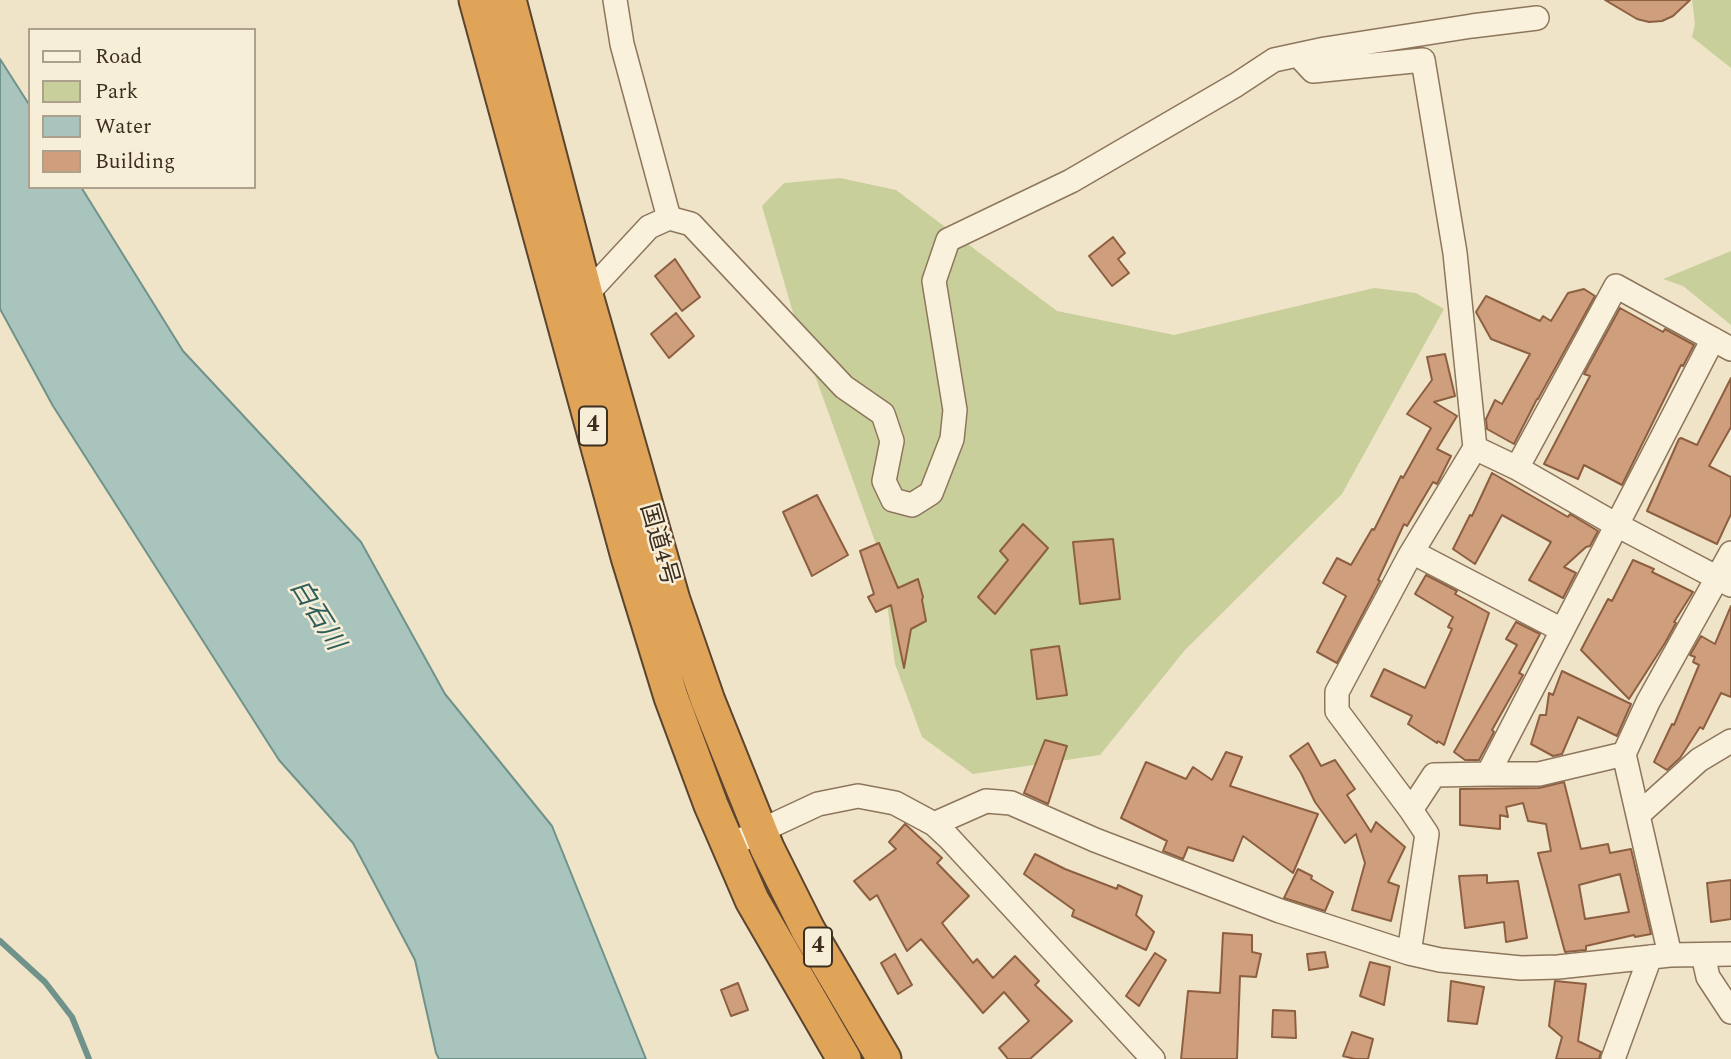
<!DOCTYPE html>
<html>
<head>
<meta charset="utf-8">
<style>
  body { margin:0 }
  #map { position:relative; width:1731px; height:1059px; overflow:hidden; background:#f0e4c8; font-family:Spectral,serif }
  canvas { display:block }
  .legend { position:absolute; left:28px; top:28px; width:228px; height:161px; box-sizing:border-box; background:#f7eed8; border:2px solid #ada18e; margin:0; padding:9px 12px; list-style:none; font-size:21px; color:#3d2e20 }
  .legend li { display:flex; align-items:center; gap:14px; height:35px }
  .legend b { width:35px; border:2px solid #ada18e }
</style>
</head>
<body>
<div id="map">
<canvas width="1731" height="1059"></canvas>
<ul class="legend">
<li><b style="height:9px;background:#faf1dc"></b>Road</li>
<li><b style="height:19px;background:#c9cf9b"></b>Park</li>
<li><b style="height:19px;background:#a9c4bc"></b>Water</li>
<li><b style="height:19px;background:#cf9f7d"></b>Building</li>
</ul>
</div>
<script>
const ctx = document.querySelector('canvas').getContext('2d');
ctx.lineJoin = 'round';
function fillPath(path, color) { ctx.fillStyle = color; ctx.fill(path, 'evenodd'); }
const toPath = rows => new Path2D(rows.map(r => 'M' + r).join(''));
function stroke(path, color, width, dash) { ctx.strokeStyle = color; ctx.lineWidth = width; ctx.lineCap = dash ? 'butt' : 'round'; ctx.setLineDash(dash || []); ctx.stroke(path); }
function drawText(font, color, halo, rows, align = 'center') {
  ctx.font = font + ' Spectral,"Noto Sans JP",serif'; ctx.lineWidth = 5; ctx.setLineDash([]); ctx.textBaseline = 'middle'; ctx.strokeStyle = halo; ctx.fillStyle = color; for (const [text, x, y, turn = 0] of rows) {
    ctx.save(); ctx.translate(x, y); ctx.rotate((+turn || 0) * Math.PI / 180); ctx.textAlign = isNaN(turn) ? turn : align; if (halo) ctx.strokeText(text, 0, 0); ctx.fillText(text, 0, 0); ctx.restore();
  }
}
fillPath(toPath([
  [1692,0,1731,0,1731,68,1692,37,1695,24],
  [840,178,896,190,1057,311,1174,335,1374,288,1416,293,1444,309,1342,494,1185,650,1100,755,973,774,922,737,895,664,881,558,796,323,762,206,784,183],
  [1731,251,1731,325,1683,286,1663,279]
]), '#c9cf9b');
const water = toPath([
  [0,59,30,106,30,187,81,187,183,351,361,542,445,694,552,826,646,1059,439,1059,436,1053,415,960,353,843,279,760,53,406,0,309,0,59]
]);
fillPath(water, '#a9c4bc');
stroke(water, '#6f938a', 2);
stroke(toPath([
  [0,941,45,982,72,1017,89,1059]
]), '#6f938a', 6);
const building = toPath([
  [1605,0,1690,0,1673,16,1662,21,1649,22,1637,19,1605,0],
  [1113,237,1125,253,1118,259,1129,273,1112,286,1089,256,1113,237],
  [675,259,700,297,682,311,655,276,675,259],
  [1584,289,1595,296,1538,399,1537,399,1514,444,1487,429,1486,419,1495,400,1502,404,1530,354,1491,339,1476,312,1486,296,1540,321,1543,316,1551,321,1568,293,1584,289],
  [1620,308,1663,332,1665,329,1694,345,1683,366,1681,365,1622,485,1584,465,1578,479,1544,464,1590,376,1584,374,1620,308],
  [676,313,694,336,669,358,651,334,676,313],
  [1445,354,1455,396,1434,402,1457,416,1437,449,1451,456,1437,484,1433,482,1407,526,1404,524,1378,580,1380,581,1337,663,1317,652,1346,596,1323,583,1337,558,1351,565,1372,529,1374,530,1401,476,1403,478,1431,428,1407,414,1432,380,1427,357,1445,354],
  [1731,378,1731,427,1709,466,1731,477,1731,514,1717,544,1647,511,1679,439,1681,438,1697,445,1731,378],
  [1492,473,1568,517,1570,514,1598,531,1590,546,1586,547,1564,567,1576,573,1563,598,1529,580,1551,542,1502,515,1475,564,1453,549,1470,515,1472,516,1492,473],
  [817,495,848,555,812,576,783,512,817,495],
  [1023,524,1048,548,995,614,978,597,1008,560,1000,551,1023,524],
  [1113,539,1120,599,1080,604,1073,542,1113,539],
  [879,543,898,588,918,579,923,597,922,600,926,621,911,629,904,668,891,605,876,612,868,597,874,594,860,551,879,543],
  [1633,560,1654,569,1652,572,1693,592,1674,622,1676,623,1665,643,1629,699,1581,650,1608,599,1612,601,1633,560],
  [1426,575,1457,591,1455,594,1489,613,1444,745,1438,741,1437,743,1408,724,1412,716,1371,696,1384,669,1425,688,1452,629,1448,627,1453,617,1415,594,1426,575],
  [1731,606,1731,697,1721,693,1703,729,1700,727,1680,758,1667,770,1654,762,1672,724,1674,725,1699,665,1693,662,1695,657,1690,655,1701,636,1715,644,1731,606],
  [1516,622,1540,634,1519,673,1523,675,1492,730,1494,732,1479,760,1465,760,1454,752,1517,645,1506,639,1516,622],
  [1059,646,1067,695,1037,699,1031,650,1059,646],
  [1562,671,1631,704,1617,736,1578,717,1562,754,1553,756,1531,744,1540,715,1546,715,1549,693,1553,695,1562,671],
  [1045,740,1067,746,1048,804,1024,793,1045,740],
  [1308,743,1321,766,1335,760,1355,789,1347,795,1371,832,1376,822,1405,847,1388,882,1399,886,1391,921,1352,910,1365,863,1356,834,1345,843,1315,802,1301,773,1290,756,1308,743],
  [1226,752,1242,757,1230,786,1318,814,1293,873,1243,836,1233,861,1188,847,1183,859,1163,851,1167,841,1121,818,1146,762,1186,779,1193,767,1212,780,1226,752],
  [1564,782,1581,849,1608,844,1610,853,1631,849,1651,934,1635,937,1634,935,1586,946,1586,950,1565,952,1538,853,1551,851,1546,824,1528,821,1523,803,1506,807,1508,817,1500,815,1500,829,1460,825,1460,789,1539,788,1564,782],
  [1620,874,1629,912,1585,919,1579,885,1620,874],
  [905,824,942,858,937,863,969,896,942,923,973,963,977,959,993,978,1015,956,1039,981,1035,985,1072,1021,1030,1059,1008,1059,999,1048,1029,1021,1004,992,983,1013,921,939,907,951,877,895,870,900,854,881,896,849,889,842,905,824],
  [1035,854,1065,869,1117,889,1118,885,1142,896,1136,915,1154,932,1146,950,1072,916,1074,910,1024,874,1035,854],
  [1298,869,1312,876,1311,879,1333,892,1325,911,1284,898,1298,869],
  [1487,875,1487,883,1518,881,1527,938,1506,942,1504,922,1465,928,1459,876,1487,875],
  [1731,880,1731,919,1711,922,1707,883,1731,880],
  [1223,933,1252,935,1252,952,1261,954,1256,977,1240,976,1237,1059,1181,1059,1188,991,1220,993,1223,933],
  [1325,952,1328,967,1309,970,1307,954,1325,952],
  [1155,953,1166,960,1139,1006,1126,996,1155,953],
  [895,954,912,985,898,994,881,963,895,954],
  [1370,962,1390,967,1384,1005,1360,996,1370,962],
  [1451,981,1484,987,1477,1024,1448,1021,1451,981],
  [1555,981,1586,984,1578,1041,1601,1052,1599,1059,1556,1059,1562,1037,1549,1026,1555,981],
  [738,983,748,1010,731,1016,721,990,738,983],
  [1273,1010,1295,1011,1296,1038,1272,1037,1273,1010],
  [1352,1032,1373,1039,1368,1059,1355,1059,1343,1056,1352,1032]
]);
fillPath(building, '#cf9f7d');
stroke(building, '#8d5f41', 2);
const minor = toPath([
  [615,0,622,44,669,218],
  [1298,55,1313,71,1423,60,1455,253,1475,448,1409,557,1337,692,1337,711,1411,810,1427,834,1409,953],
  [586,295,649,227,669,218,691,224,844,387,883,414,892,441,884,481,893,500,912,505,931,493,952,439,955,410,934,281,948,240,1071,181,1236,85,1274,60,1325,49,1472,26,1537,18],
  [1475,448,1517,468,1613,523,1731,585],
  [1517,468,1616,286,1731,349],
  [1412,552,1562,630],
  [1488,774,1539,774,1624,754],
  [1411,810,1434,775,1488,774,1713,339],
  [1638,815,1699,760,1731,741],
  [934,824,986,801,1011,803,1095,840,1280,911,1409,953,1440,960,1521,968,1558,967,1670,955,1731,954],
  [728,846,818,804,858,796,895,803,934,824,949,838,1153,1059],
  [1670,955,1624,754,1648,702,1731,553],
  [1703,955,1708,977,1731,1012],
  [1613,1059,1650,957]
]);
const highway = toPath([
  [476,0,628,557,671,697,711,805,752,900,844,1059],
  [509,0,586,295,673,600,708,701,767,848,808,930,884,1059]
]);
stroke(minor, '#8d765c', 26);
stroke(highway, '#5b4430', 37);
stroke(minor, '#faf1dc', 23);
stroke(highway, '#e0a458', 33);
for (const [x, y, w] of [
  [593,426,28],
  [818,947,28]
]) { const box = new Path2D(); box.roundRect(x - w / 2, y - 19.5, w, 39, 5); ctx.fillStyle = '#f7eed8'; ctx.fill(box); stroke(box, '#3d2e20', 2); }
drawText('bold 23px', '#3d2e20', null, [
  ["4",593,426],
  ["4",818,947]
]);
drawText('24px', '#3d2e20', '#f7eed8', [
  ["国道4号",657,545,74]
]);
drawText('italic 26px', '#2f5d5a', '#f7eed8', [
  ["白石川",315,616,58]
]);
</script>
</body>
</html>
